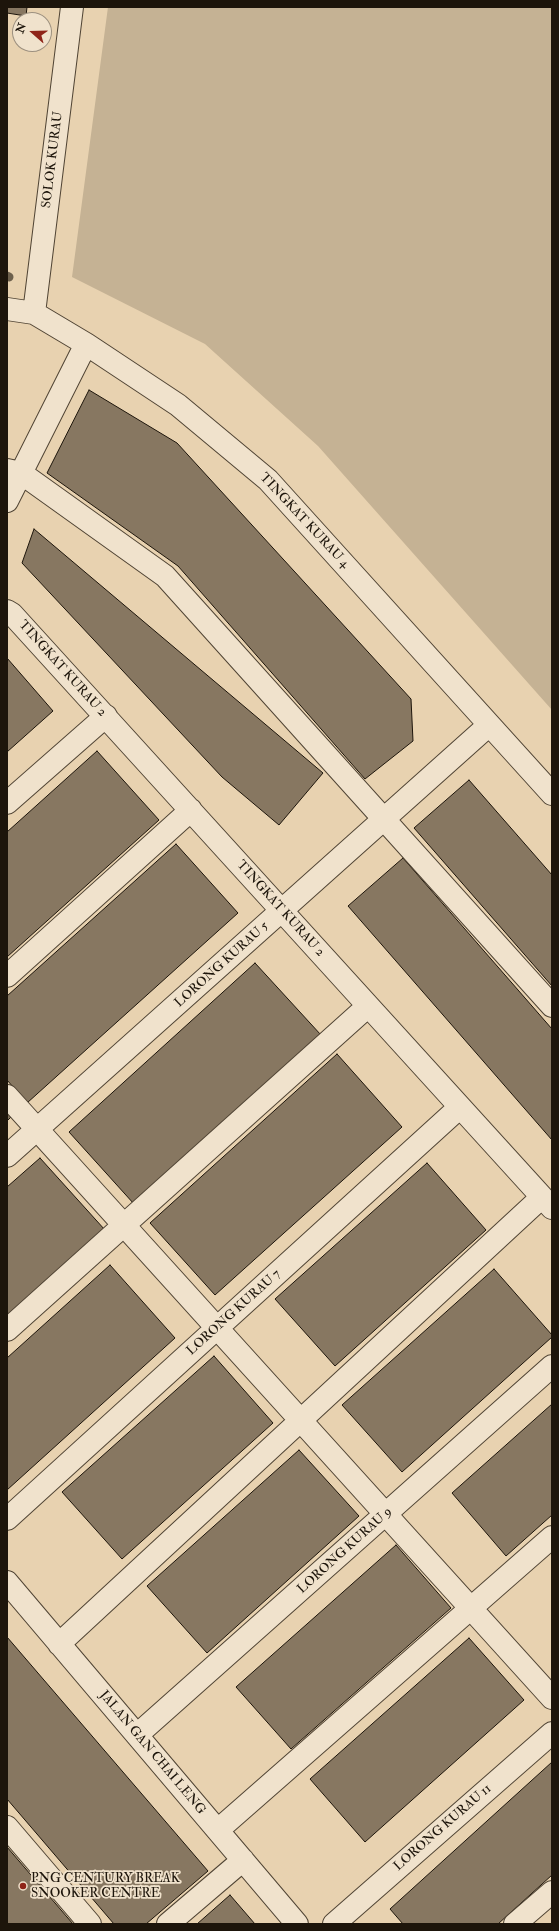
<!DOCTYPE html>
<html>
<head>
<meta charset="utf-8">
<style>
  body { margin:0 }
  #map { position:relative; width:559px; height:1931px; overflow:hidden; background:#e8d2b0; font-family:"IM FELL Double Pica",serif }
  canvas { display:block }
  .frame { position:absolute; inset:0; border:8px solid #1d150b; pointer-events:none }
  .north { position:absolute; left:12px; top:12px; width:40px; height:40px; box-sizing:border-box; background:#f0e2cc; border:1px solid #9c907f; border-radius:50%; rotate:290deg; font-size:11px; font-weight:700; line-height:16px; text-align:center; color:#1d150b }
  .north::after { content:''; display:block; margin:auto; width:14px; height:18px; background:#8f2418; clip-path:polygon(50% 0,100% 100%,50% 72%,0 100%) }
</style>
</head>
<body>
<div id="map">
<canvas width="559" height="1931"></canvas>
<div class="frame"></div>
<div class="north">N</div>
</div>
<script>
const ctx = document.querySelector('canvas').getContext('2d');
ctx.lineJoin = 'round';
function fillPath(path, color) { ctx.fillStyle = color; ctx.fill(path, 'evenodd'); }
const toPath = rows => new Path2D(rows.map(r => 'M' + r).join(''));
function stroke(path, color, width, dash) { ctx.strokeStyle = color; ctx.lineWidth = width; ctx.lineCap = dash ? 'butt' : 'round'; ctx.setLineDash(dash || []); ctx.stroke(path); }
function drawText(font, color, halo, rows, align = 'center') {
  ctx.font = font + ' "IM FELL Double Pica",serif'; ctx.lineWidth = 3.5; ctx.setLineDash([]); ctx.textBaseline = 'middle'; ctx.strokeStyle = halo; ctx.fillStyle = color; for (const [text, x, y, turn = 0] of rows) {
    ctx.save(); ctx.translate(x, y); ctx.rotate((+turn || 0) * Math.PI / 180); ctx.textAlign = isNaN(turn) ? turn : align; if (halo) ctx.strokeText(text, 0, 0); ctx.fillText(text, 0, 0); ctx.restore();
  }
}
fillPath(toPath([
  [108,7,552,7,552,710,318,446,205,344,72,277]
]), '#c5b294');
stroke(toPath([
  [7,276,9,277]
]), '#6d604c', 9);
const building = toPath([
  [7,7,27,7,26,16,7,13,7,7],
  [89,390,177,443,411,699,413,741,365,779,178,566,47,473,89,390],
  [34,529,323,773,279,825,222,777,22,563,34,529],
  [7,658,53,711,7,752,7,658],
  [97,751,159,820,7,957,7,832,97,751],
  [469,780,552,875,552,986,414,828,469,780],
  [176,844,238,913,27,1103,7,1080,7,996,176,844],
  [403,858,552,1029,552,1140,348,906,403,858],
  [255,963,321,1035,134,1204,69,1132,255,963],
  [337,1054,402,1127,215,1295,150,1223,337,1054],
  [7,1112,11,1117,7,1121,7,1112],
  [40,1158,105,1230,7,1319,7,1187,40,1158],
  [427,1163,486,1230,335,1366,275,1299,427,1163],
  [110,1265,175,1338,7,1490,7,1358,110,1265],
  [494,1269,552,1335,552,1337,402,1472,342,1405,494,1269],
  [214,1356,273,1423,122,1559,62,1492,214,1356],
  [552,1404,552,1515,506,1556,452,1493,552,1404],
  [299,1450,359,1516,207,1653,147,1586,299,1450],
  [396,1545,451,1608,291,1749,236,1687,396,1545],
  [7,1637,208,1871,146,1924,114,1924,7,1799,7,1637],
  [469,1638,524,1700,365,1842,310,1779,469,1638],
  [552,1762,552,1875,498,1924,403,1924,390,1909,552,1762],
  [7,1847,73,1924,7,1924,7,1847],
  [230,1895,255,1924,197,1924,230,1895]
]);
fillPath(building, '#877761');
stroke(building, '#1d150b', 1);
const minor = toPath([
  [7,309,34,313,86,344,178,405,268,480,552,794],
  [34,313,72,7],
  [7,470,21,473,165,576,552,1006],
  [7,501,86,344],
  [7,611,12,614,552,1208],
  [7,803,106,716],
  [7,976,191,810],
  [7,1096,552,1698],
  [7,1156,489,725],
  [7,1330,368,1006],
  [7,1519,460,1107],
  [7,1582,297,1924],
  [59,1644,542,1197],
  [137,1735,552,1366],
  [7,1827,90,1924],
  [218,1830,552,1537],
  [168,1924,243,1860],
  [334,1924,552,1733],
  [515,1924,552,1892]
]);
stroke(minor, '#504434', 24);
stroke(minor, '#f0e2cc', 22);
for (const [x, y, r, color] of [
  [23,1886,4,"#8f2418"]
]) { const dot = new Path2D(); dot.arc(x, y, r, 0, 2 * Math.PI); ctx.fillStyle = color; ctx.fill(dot); stroke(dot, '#f0e2cc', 1.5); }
drawText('13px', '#1d150b', '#f0e2cc', [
  ["SOLOK KURAU",53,160,-83],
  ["TINGKAT KURAU 4",304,521,47],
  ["TINGKAT KURAU 2",62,669,48],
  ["TINGKAT KURAU 2",280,909,48],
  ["LORONG KURAU 5",222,965,-42],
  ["LORONG KURAU 7",234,1313,-42],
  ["LORONG KURAU 9",345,1551,-42],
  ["JALAN GAN CHAI LENG",152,1753,50],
  ["LORONG KURAU 11",443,1828,-41]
]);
drawText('13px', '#1d150b', '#f0e2cc', [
  ["PNG CENTURY BREAK",31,1879],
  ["SNOOKER CENTRE",31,1894]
], 'left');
</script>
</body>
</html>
